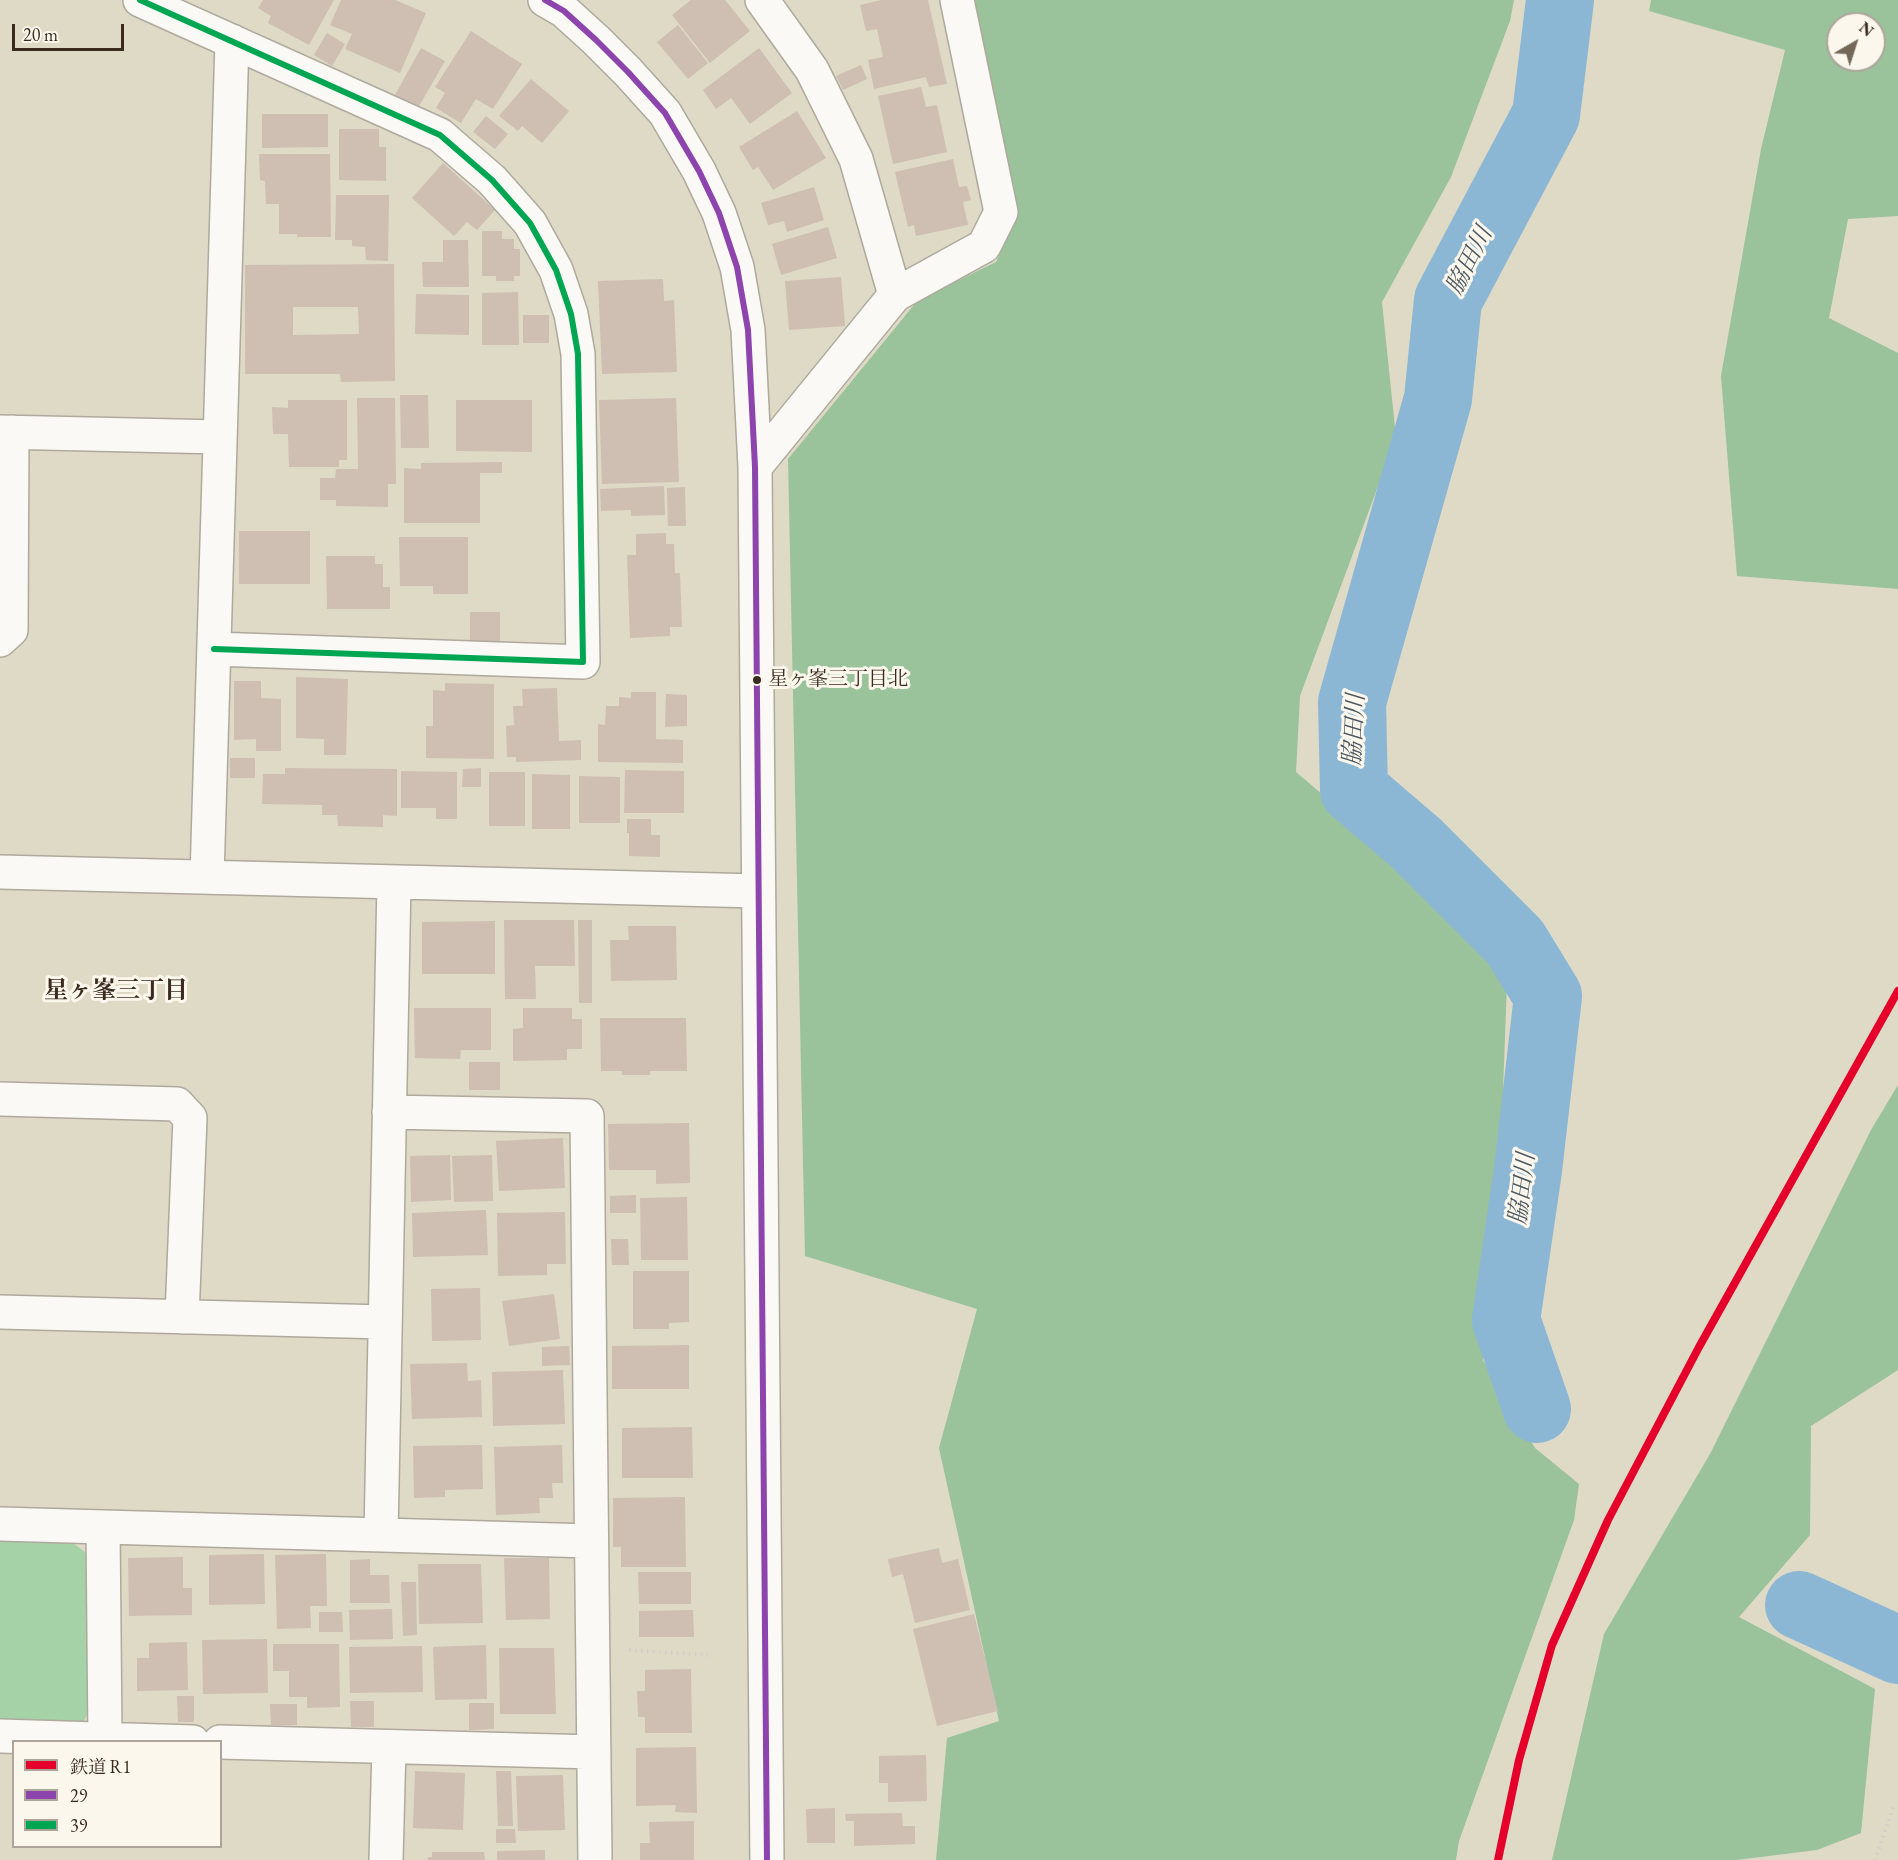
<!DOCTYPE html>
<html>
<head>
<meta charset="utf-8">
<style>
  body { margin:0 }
  #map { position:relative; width:1898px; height:1860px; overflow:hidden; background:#dedac6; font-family:"EB Garamond","Noto Serif JP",serif }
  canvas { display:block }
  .legend { position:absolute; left:12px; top:1740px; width:210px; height:108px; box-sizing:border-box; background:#fbf7ec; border:2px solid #aea59a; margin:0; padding:8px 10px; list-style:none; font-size:18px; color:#3b2a1e }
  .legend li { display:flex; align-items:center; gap:12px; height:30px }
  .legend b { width:30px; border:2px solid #aea59a }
  .north { position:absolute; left:1826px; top:12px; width:60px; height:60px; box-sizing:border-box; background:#fbf7ec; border:2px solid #aea59a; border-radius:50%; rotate:39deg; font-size:16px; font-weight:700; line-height:24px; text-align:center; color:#3b2a1e }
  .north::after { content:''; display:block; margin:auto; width:21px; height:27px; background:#746859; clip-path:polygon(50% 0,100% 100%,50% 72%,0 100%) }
  .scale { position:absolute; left:12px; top:24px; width:112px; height:27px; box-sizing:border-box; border:3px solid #3b2a1e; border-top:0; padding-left:8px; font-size:18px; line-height:21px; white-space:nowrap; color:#3b2a1e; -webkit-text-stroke:4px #fbf7ec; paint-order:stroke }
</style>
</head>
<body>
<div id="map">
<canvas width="1898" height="1860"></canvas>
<ul class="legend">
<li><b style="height:8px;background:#e4002b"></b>鉄道 R1</li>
<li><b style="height:8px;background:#8e44ad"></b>29</li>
<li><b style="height:8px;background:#00a651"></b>39</li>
</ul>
<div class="north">N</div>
<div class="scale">20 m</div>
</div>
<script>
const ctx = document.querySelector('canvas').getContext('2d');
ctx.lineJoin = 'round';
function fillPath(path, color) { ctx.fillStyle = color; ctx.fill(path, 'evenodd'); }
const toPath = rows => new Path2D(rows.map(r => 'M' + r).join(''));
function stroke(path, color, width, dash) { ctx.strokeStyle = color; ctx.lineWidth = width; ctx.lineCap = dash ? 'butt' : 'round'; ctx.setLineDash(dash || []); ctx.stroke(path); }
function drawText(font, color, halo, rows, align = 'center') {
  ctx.font = font + ' "EB Garamond","Noto Serif JP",serif'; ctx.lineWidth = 6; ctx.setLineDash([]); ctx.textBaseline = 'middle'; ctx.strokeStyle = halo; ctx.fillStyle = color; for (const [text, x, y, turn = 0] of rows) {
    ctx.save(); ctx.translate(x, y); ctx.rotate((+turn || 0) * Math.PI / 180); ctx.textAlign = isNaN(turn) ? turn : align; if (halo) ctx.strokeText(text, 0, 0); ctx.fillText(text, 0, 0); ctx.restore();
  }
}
fillPath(toPath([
  [0,1541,73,1543,89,1555,91,1708,82,1724,0,1721]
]), '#a6d2a7');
fillPath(toPath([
  [974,0,1514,0,1510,21,1451,177,1382,302,1396,438,1300,696,1296,772,1402,862,1507,982,1501,1145,1483,1360,1535,1448,1579,1484,1574,1520,1459,1841,1456,1860,936,1860,947,1738,999,1721,939,1448,977,1309,805,1256,788,459,918,300,996,262,1017,218],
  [1651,0,1898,0,1898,216,1848,219,1829,318,1898,353,1898,589,1737,576,1721,376,1761,149,1785,50,1649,11],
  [1838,24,1874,24,1874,60,1838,60],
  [1898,1085,1898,1370,1811,1426,1810,1535,1739,1617,1875,1689,1861,1833,1817,1850,1736,1860,1552,1860,1604,1634,1710,1454,1871,1130]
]), '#9ac29b');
stroke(toPath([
  [1537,1409,1506,1320,1528,1170,1548,996,1515,942,1417,844,1354,790,1352,702,1438,399,1448,300,1546,115,1560,0],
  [1799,1605,1898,1650]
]), '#8bb7d5', 68);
fillPath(toPath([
  [263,0,334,0,309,45,268,23,271,16,258,8],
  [341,0,395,0,426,13,400,73,345,49,352,34,330,25],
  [691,0,725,0,750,31,710,63,672,15],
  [881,0,928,0,947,84,929,87,926,77,874,89,868,60,883,57,877,29,866,31,860,5],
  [678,25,708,63,688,79,657,42],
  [471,31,522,64,493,109,476,99,461,123,436,108,445,93,435,87],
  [327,33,345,44,332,66,314,55],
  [421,48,445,61,418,108,395,95],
  [759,48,792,93,750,124,731,98,716,109,703,90],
  [861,65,867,79,843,90,836,76],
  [531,79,569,111,542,143,522,126,518,131,499,116],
  [921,87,926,107,937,105,947,152,893,164,878,96],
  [797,111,826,158,773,190,758,167,753,170,739,147],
  [262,114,328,114,328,147,262,148],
  [486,116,508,134,495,149,473,132],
  [339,129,379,129,379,147,386,147,386,181,339,180],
  [259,154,330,154,331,237,297,237,297,234,279,234,279,204,266,204,265,181,260,180],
  [953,159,959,187,967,186,971,200,963,202,968,225,916,236,914,225,908,227,895,172],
  [443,163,495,210,477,230,467,222,454,236,412,198],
  [814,187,824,220,787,232,784,221,768,225,761,203],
  [336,195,389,195,388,261,366,260,365,247,352,246,352,240,335,240],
  [828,227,837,258,781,275,772,244],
  [482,231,502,231,502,239,514,239,514,249,520,249,520,276,514,276,514,281,496,281,496,276,482,276],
  [443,240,468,240,469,287,423,287,422,262,443,262],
  [394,264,395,381,341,382,340,374,245,374,245,265],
  [293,307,358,307,359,334,293,335],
  [841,277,845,326,789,330,785,281],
  [663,279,664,301,674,300,677,372,602,374,598,281],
  [518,292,519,345,482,345,482,293],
  [416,294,469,295,469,335,415,334],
  [523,315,549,315,549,343,523,343],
  [400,395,428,395,429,448,401,448],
  [357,398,395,398,396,484,388,484,388,507,336,506,336,500,320,500,320,478,335,478,336,469,358,469],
  [676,398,679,482,602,484,599,400],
  [288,400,347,400,347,460,339,460,339,467,289,467,288,434,273,434,272,407,288,408],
  [456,400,532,400,532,452,456,451],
  [502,462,502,473,480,473,480,523,404,523,404,468,421,469,421,463],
  [664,486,665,515,631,516,631,510,601,511,600,489],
  [685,487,686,526,668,526,667,488],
  [239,531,310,531,310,584,239,584],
  [666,533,666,544,674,544,675,573,680,573,682,627,670,627,670,636,630,638,627,555,636,555,636,534],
  [399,537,468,537,468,594,433,594,433,586,400,586],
  [326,556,375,556,375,564,383,564,383,587,390,587,390,609,327,609],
  [470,612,500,612,500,642,470,642],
  [296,677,348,679,346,755,324,755,324,739,296,738],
  [234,681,261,681,261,698,281,699,281,751,256,751,256,739,234,740],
  [445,683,494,684,494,759,426,758,426,726,433,726,433,690,445,691],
  [557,688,559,741,581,740,581,760,516,762,516,757,507,757,506,726,514,725,513,706,523,706,522,689],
  [631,692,656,692,656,739,683,740,683,763,598,762,598,724,605,725,606,706,619,706,619,697,631,698],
  [666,694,687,695,687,726,665,727],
  [230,758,255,758,255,778,230,778],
  [285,768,397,769,397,816,383,815,383,827,338,826,337,815,322,815,322,805,262,804,263,774,285,774],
  [481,768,481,787,462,787,463,769],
  [625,770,684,771,684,813,624,813],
  [401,771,457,772,457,819,436,819,436,808,401,808],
  [489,772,525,772,525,826,489,826],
  [532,774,570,775,570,829,532,829],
  [579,776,620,777,620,823,579,823],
  [627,819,651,819,651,835,660,835,660,857,629,856,629,833,627,833],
  [504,920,574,920,575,966,535,966,536,999,505,999],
  [578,920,592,920,592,1003,579,1003],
  [495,921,495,974,422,974,422,922],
  [628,926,676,926,677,980,611,981,610,940,629,940],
  [414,1008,491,1008,491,1050,461,1050,460,1059,415,1058],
  [523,1008,572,1008,572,1019,582,1019,582,1049,567,1049,567,1060,513,1061,513,1029,523,1028],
  [600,1018,686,1018,687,1071,650,1071,650,1075,622,1075,622,1071,601,1071],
  [469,1062,500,1062,500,1090,469,1090],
  [689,1123,690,1183,656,1184,656,1170,609,1170,608,1124],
  [563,1138,565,1188,499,1191,496,1141],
  [450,1155,451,1200,411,1202,410,1156],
  [492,1155,493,1201,454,1202,452,1156],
  [636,1195,636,1213,610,1213,610,1196],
  [687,1197,688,1260,641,1260,640,1198],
  [486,1210,488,1255,413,1257,412,1213],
  [565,1212,566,1264,547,1264,547,1275,498,1276,497,1213],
  [611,1239,628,1239,629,1265,612,1265],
  [633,1271,689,1271,689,1322,669,1323,669,1329,633,1329],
  [480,1288,481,1340,432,1341,431,1289],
  [554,1294,560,1339,509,1346,502,1301],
  [689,1345,689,1389,612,1389,612,1346],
  [569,1346,570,1365,542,1366,542,1347],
  [467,1363,468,1381,481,1380,482,1417,412,1419,410,1364],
  [563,1370,565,1424,493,1426,492,1372],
  [692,1427,693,1478,622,1478,622,1428],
  [482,1445,483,1489,445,1490,445,1497,414,1498,413,1446],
  [562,1445,563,1483,552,1483,553,1498,539,1498,540,1513,496,1515,494,1447],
  [685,1497,686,1567,621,1567,621,1547,613,1547,613,1498],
  [939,1548,942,1563,958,1559,970,1610,915,1623,903,1574,892,1577,888,1559],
  [264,1554,265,1604,209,1605,209,1555],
  [326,1554,327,1606,310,1606,311,1628,277,1629,275,1555],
  [183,1557,183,1588,192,1588,192,1615,129,1616,128,1558],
  [504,1558,549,1558,550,1619,506,1620],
  [370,1559,370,1575,389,1575,390,1603,350,1603,350,1560],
  [418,1564,481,1564,483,1623,419,1624],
  [638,1572,691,1572,691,1604,639,1604],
  [401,1582,416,1582,417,1635,403,1636],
  [392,1609,393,1639,350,1640,349,1610],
  [693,1610,694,1637,639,1637,639,1611],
  [319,1612,342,1612,343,1632,319,1632],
  [974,1614,998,1711,937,1726,913,1629],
  [267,1639,268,1693,203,1694,202,1640],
  [187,1642,188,1690,137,1691,137,1658,149,1658,149,1643],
  [273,1644,339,1644,340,1707,307,1708,307,1697,289,1697,289,1671,273,1671],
  [486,1645,487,1699,435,1700,433,1647],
  [422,1646,423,1692,350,1693,349,1647],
  [499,1648,554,1648,556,1714,500,1714],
  [691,1669,692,1733,645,1733,645,1717,638,1717,637,1691,645,1691,645,1670],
  [177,1696,194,1696,194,1722,178,1722],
  [350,1701,374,1701,374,1727,351,1727],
  [469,1703,494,1703,494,1729,469,1730],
  [270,1704,297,1704,297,1725,271,1725],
  [696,1747,697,1813,675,1812,676,1805,636,1806,636,1748],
  [926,1755,927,1801,888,1802,888,1783,879,1783,879,1756],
  [415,1771,465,1773,463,1830,413,1828],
  [496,1771,511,1771,513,1826,498,1826],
  [563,1775,565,1830,518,1831,516,1776],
  [835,1808,835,1843,807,1843,806,1809],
  [902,1813,903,1826,915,1826,915,1844,854,1846,854,1821,846,1821,845,1814],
  [694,1821,694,1860,640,1860,640,1843,650,1843,649,1822],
  [496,1829,515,1829,516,1843,496,1843],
  [545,1850,545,1860,497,1860,497,1851],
  [432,1852,484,1852,485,1860,428,1860,428,1857,432,1857]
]), '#cfbeb2');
const minor = toPath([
  [140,0,440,135,492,180,530,223,556,270,571,314,578,354,583,662,214,649],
  [545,0,564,11,596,40,628,72,665,113,699,171,719,213,737,267,748,330,755,467,767,1860],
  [762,0,812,70,856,159,895,295],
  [0,432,220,437],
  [755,467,895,295,984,246,1001,212,957,0],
  [0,640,11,630,12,432],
  [0,872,758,891],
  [207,877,232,41],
  [0,1099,177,1104,190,1118,182,1317],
  [389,1112,587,1116,595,1860],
  [0,1312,385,1322],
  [0,1524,591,1541],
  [103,1527,105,1739],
  [381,1535,394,882],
  [0,1736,193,1742],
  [220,1742,594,1752],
  [386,1860,389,1747]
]);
stroke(minor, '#aea99c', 36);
stroke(toPath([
  [629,1650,708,1655],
  [1875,1860,1894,1805]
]), '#d0cfc9', 4, [1.5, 4.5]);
stroke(minor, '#faf9f6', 33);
stroke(toPath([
  [545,0,564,11,596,40,628,72,665,113,699,171,719,213,737,267,748,330,755,467,767,1860]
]), '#8e44ad', 6);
stroke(toPath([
  [140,0,440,135,492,180,530,223,556,270,571,314,578,354,583,662,214,649]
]), '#00a651', 6);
stroke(toPath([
  [1498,1860,1519,1760,1552,1645,1608,1520,1699,1347,1898,991]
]), '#e4002b', 8);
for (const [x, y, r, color] of [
  [757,680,5,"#3b2a1e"]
]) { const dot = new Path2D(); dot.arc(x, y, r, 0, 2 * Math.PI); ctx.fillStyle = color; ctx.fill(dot); stroke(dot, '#fbf7ec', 2); }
drawText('20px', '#3b2a1e', '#fbf7ec', [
  ["星ヶ峯三丁目北",768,680]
], 'left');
drawText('italic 24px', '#4a5660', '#fbf7ec', [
  ["脇田川",1470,261,-63],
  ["脇田川",1355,730,-87],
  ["脇田川",1523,1189,-83]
]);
drawText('bold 24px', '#3b2a1e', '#fbf7ec', [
  ["星ヶ峯三丁目",116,991]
]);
</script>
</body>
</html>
